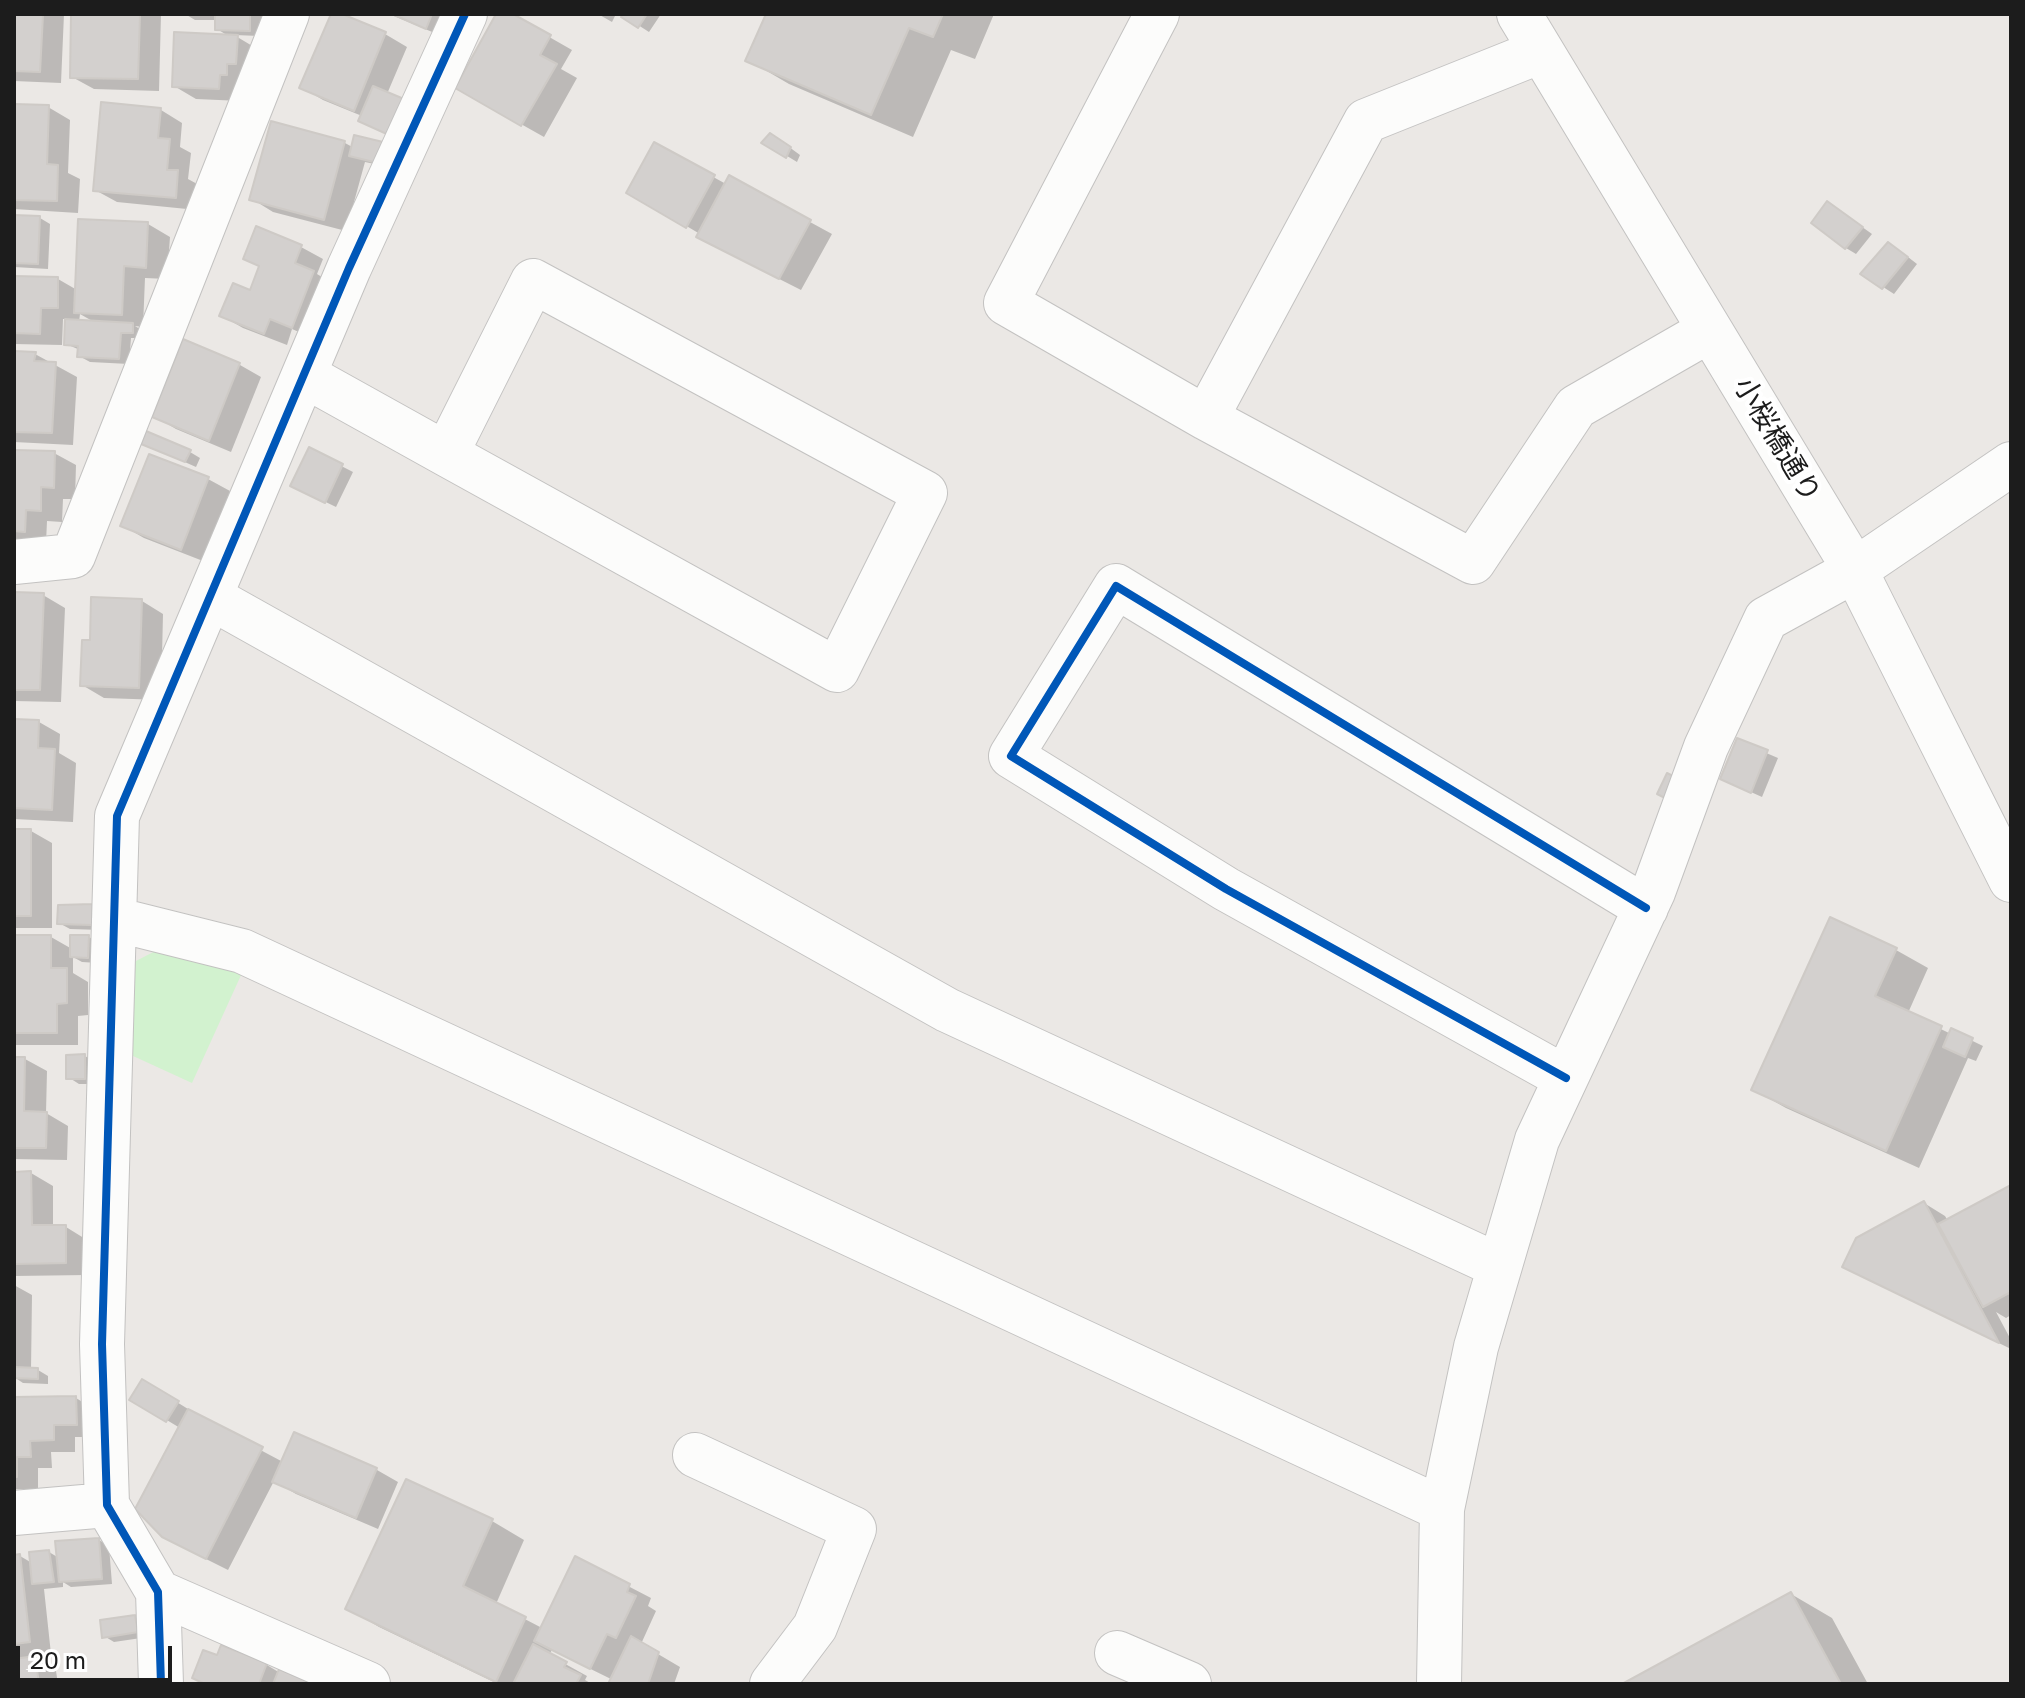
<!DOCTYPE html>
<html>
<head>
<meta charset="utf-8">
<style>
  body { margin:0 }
  #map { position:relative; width:2025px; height:1698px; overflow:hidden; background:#ebe8e5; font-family:"Golos Text",sans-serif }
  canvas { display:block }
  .frame { position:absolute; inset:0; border:16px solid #1c1c1c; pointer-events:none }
  .scale { position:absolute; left:16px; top:1646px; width:156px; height:36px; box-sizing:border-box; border:4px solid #1c1c1c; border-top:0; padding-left:10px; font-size:24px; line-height:28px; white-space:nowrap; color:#1c1c1c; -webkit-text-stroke:6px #fff; paint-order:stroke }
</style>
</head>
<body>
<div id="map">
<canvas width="2025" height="1698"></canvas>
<div class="frame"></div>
<div class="scale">20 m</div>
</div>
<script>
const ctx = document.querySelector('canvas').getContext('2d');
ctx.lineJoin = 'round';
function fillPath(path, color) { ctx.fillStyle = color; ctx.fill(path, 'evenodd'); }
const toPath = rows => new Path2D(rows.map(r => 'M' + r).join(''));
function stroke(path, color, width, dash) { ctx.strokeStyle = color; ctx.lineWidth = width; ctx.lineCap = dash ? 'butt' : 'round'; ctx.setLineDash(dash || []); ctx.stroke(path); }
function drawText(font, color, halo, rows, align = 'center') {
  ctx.font = font + ' "Golos Text","Noto Sans JP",sans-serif'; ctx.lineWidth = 8; ctx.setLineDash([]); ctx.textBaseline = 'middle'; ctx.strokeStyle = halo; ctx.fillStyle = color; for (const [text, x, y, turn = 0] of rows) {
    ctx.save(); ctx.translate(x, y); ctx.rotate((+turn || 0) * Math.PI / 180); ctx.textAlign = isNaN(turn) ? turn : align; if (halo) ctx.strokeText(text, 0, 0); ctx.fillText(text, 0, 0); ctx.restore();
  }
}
fillPath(toPath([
  [165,946,247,962,192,1083,120,1050,134,962]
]), '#d2f2cf');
fillPath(toPath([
  [14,14,64,14,61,83,14,81],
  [73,14,161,14,159,91,94,89,72,77],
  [185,14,282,14,279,21,260,20,260,36,234,35,259,50,241,101,196,99,174,86,230,37,217,29,217,20,195,20],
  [333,14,385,34,407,47,387,94,362,116,323,100,301,87],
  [389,14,459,14,449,39],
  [498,14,509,14,572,50,561,69,577,78,544,137,457,88],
  [598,14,616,14,612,22],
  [625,14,661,14,649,32,624,16],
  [768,14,994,14,975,59,951,50,913,137,789,84,748,60],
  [14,106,48,107,70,120,68,173,80,179,78,213,14,209],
  [161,110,182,123,180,147,191,153,188,179,199,185,197,210,117,202,95,190],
  [272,124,345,143,389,167,365,162,346,231,273,212,252,199],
  [781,141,800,155,797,162,764,142],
  [655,145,726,184,810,222,832,234,801,290,720,249,700,234,629,192],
  [1837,209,1872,234,1856,254,1846,248],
  [14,217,40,218,50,224,48,269,14,267],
  [148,224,170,237,167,279,145,278,143,327,135,326,143,331,143,338,131,338,129,364,90,362,79,356,80,350,66,344,67,319,63,319,62,345,14,344,14,278,58,279,77,290],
  [80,314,94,322,79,322],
  [301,247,323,259,317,274,335,285,315,339,292,329,287,345,243,328,222,316,251,292,261,267,245,258],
  [1899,250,1917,264,1894,294,1863,274],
  [184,342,240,365,261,377,231,452,176,429,154,416],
  [14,353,35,354,77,377,73,445,14,442],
  [144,444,190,452,200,458,196,467],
  [310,450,353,472,336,507,303,491],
  [14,452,54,453,76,465,75,499,63,499,62,522,47,521,46,543,14,542],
  [208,479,230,491,203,561,144,538,123,526],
  [14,594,43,595,65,608,61,702,14,701],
  [142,601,163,614,161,700,104,698,82,685,92,642],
  [14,721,39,722,60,734,59,753,76,763,73,822,14,819],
  [1738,741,1778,758,1762,797,1733,784],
  [14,831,31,831,52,843,52,928,14,928],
  [92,906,102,930,70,929,59,923],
  [1831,920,1896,950,1928,968,1908,1013,1951,1034,1952,1031,1983,1046,1976,1061,1968,1058,1919,1168,1786,1108,1754,1090],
  [14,937,51,937,72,949,89,937,99,943,98,963,82,962,73,957,73,973,88,982,88,1015,78,1016,78,1045,14,1045],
  [85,1056,95,1062,95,1084,79,1084,68,1077],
  [14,1059,25,1059,47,1071,46,1113,68,1126,67,1160,14,1159],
  [31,1173,53,1186,53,1227,66,1227,87,1240,87,1275,14,1276,14,1174],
  [2011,1187,2011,1315,2006,1318,1996,1312,2011,1340,2011,1349,1866,1278,1924,1203,1945,1216,1948,1221],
  [14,1285,32,1295,31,1370,38,1370,48,1376,48,1384,23,1383,14,1377],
  [143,1381,188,1409,187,1411,283,1462,295,1434,377,1470,398,1482,378,1529,296,1494,274,1481,228,1570,186,1549,180,1428,132,1399],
  [76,1398,97,1411,98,1437,75,1437,75,1452,51,1452,52,1468,38,1468,38,1489,14,1489,14,1399],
  [492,1521,524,1540,496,1604,542,1628,576,1559,651,1598,648,1606,656,1611,641,1644,680,1667,674,1684,610,1684,613,1680,552,1650,549,1655,587,1676,585,1680,592,1684,498,1684,379,1627,347,1608],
  [99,1540,109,1546,112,1584,71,1587,63,1582,63,1587,44,1589,51,1654,31,1656,56,1671,58,1684,14,1684,14,1557,20,1556,32,1563,49,1552,59,1558],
  [1791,1594,1832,1618,1868,1684,1626,1684],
  [135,1617,145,1623,148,1637,114,1642,104,1636],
  [222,1647,267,1665,280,1673,310,1684,207,1684]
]), '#0003');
const building = toPath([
  [14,14,43,14,40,72,14,71,14,14],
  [71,14,140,14,138,79,70,78,71,14],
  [215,14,250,14,250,31,215,30,215,14],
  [331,14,342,14,386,32,354,111,299,88,331,14],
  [392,14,432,14,426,29,392,14],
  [496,14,513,14,551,35,540,55,557,64,521,126,455,88,496,14],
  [623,14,647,14,638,28,621,17,623,14],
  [766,14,943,14,933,37,909,28,871,115,745,61,766,14],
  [174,32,238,35,236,64,227,64,227,75,220,75,219,89,172,87,174,32],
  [373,86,404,99,389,135,358,121,373,86],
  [101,102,161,108,158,138,170,139,167,170,178,170,176,198,93,191,101,102],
  [14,104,49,105,47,164,58,165,57,201,14,200,14,104],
  [271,121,345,141,324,220,249,200,271,121],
  [770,133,791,147,786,158,761,143,770,133],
  [354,135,383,142,378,163,349,156,354,135],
  [654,142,715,175,686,228,626,193,654,142],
  [729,175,811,220,779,279,696,237,729,175],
  [1827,201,1863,227,1845,249,1811,223,1827,201],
  [14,215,40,216,38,264,14,263,14,215],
  [78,219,148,222,146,268,124,266,122,315,74,313,78,219],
  [256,226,302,245,295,263,314,271,292,328,270,319,264,334,219,316,233,283,250,290,259,266,243,259,256,226],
  [1888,242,1908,257,1882,289,1860,274,1888,242],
  [14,276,58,277,58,308,41,308,40,334,14,333,14,276],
  [65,319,133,323,133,333,121,333,119,359,77,357,78,346,64,345,65,319],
  [183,339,240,363,209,441,152,417,183,339],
  [14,351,36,352,34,361,56,362,52,433,14,432,14,351],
  [146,431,191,450,185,462,141,444,146,431],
  [309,447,343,464,325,503,290,486,309,447],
  [14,450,55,451,54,488,41,487,41,511,26,510,25,532,14,531,14,450],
  [149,454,209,477,181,550,120,526,149,454],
  [14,592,44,593,40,690,14,690,14,592],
  [91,597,142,599,139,688,80,686,82,640,90,640,91,597],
  [14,719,39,720,38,748,55,749,52,810,14,808,14,719],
  [1737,738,1768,750,1751,793,1720,779,1737,738],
  [1667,773,1677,778,1667,799,1657,794,1667,773],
  [14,829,31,829,31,916,14,916,14,829],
  [93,904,92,925,57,924,58,905,93,904],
  [1830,917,1897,948,1875,996,1942,1026,1886,1151,1751,1090,1830,917],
  [14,935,51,935,51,968,67,968,67,1003,57,1004,57,1033,14,1033,14,935],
  [70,935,89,935,88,958,70,957,70,935],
  [1951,1028,1973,1038,1965,1057,1943,1047,1951,1028],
  [85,1054,85,1079,66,1079,66,1055,85,1054],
  [14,1057,25,1057,24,1111,47,1112,46,1148,14,1148,14,1057],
  [31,1171,32,1225,66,1225,66,1263,14,1264,14,1172,31,1171],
  [2011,1185,2011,1292,1983,1307,1938,1224,2011,1185],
  [1924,1201,1999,1343,1842,1267,1856,1238,1924,1201],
  [14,1367,38,1368,38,1379,14,1378,14,1367],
  [142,1379,179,1401,166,1422,129,1400,142,1379],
  [76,1396,77,1425,54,1425,54,1440,30,1441,31,1457,17,1457,17,1477,14,1477,14,1397,76,1396],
  [188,1409,263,1447,206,1559,162,1537,135,1509,188,1409],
  [294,1432,377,1468,356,1518,272,1482,294,1432],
  [406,1479,493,1519,463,1586,526,1617,496,1682,345,1609,406,1479],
  [99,1538,102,1579,59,1582,55,1541,99,1538],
  [49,1550,54,1582,32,1584,29,1552,49,1550],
  [20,1554,30,1642,14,1644,14,1555,20,1554],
  [575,1556,630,1584,627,1592,636,1596,616,1638,607,1634,590,1669,534,1641,575,1556],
  [1791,1592,1841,1684,1622,1684,1791,1592],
  [135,1615,138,1632,102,1638,100,1620,135,1615],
  [631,1636,659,1652,648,1684,608,1684,631,1636],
  [533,1644,567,1662,564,1667,581,1675,576,1684,513,1684,533,1644],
  [221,1645,267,1663,259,1684,205,1684,192,1678,203,1650,217,1655,221,1645],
  [35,1656,39,1684,14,1684,14,1659,35,1656],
  [279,1669,308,1681,307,1684,273,1684,279,1669]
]);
fillPath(building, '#d3d0ce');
stroke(building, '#cecac6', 2);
const minor = toPath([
  [1157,14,1006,303,1206,418,1473,562,1576,407,1710,330],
  [1519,14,1855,570,2011,880],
  [304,375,446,454,837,670,925,493,533,281,446,454],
  [1206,418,1366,121,1541,51],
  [14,562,73,556,287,14],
  [210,597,947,1010,1499,1266],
  [114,919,242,951,1442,1509],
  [1566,1078,1226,889,1011,756,1116,586,1646,908],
  [695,1455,854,1529,815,1627,772,1684],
  [14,1513,107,1505],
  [158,1592,368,1684],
  [1117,1653,1189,1684],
  [161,1684,158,1592,107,1505,102,1344,117,816,349,268,465,14],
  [1439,1684,1442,1509,1476,1347,1537,1140,1653,892,1706,747,1766,619,1855,570,2011,464]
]);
stroke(minor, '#c3c2c1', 46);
stroke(minor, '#fcfcfb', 44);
stroke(toPath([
  [1566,1078,1226,889,1011,756,1116,586,1646,908],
  [161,1684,158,1592,107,1505,102,1344,117,816,349,268,465,14]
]), '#0057b8', 8);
drawText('28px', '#1c1c1c', '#fff', [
  ["小桜橋通り",1777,440,59]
]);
</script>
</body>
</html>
